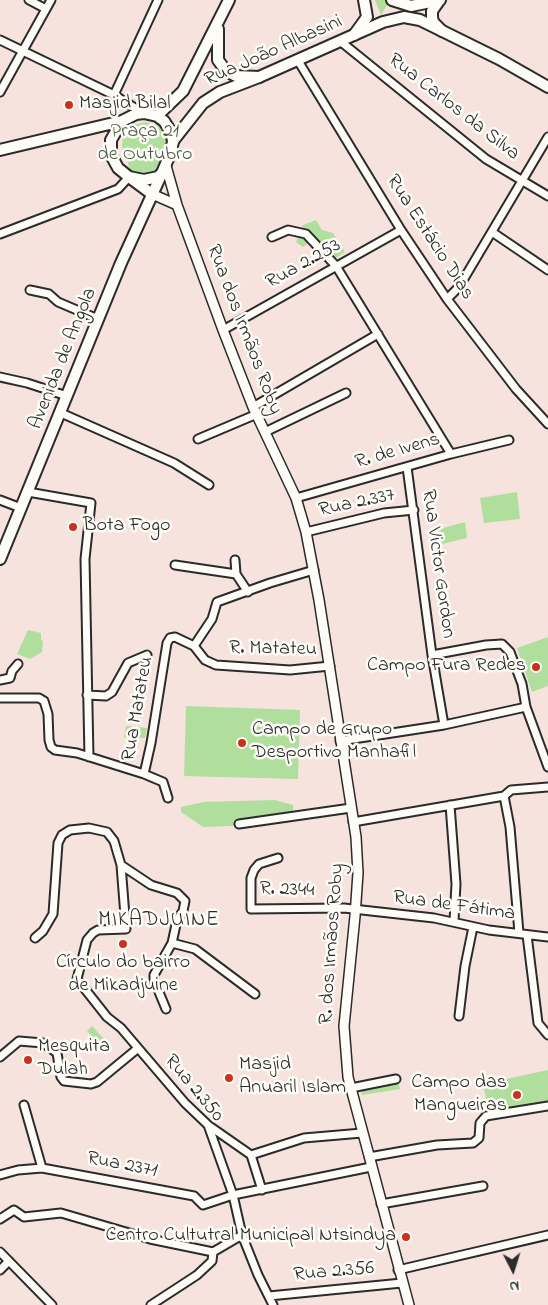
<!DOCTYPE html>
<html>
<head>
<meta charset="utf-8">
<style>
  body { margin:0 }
  #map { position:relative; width:548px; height:1305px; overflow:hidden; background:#f6e3dd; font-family:"Indie Flower",sans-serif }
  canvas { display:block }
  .north { position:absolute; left:488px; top:1245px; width:50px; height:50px; -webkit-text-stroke:4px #fdfcf7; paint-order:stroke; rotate:175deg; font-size:14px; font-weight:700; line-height:20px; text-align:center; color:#2b2b2b }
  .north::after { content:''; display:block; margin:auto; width:18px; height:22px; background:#2b2b2b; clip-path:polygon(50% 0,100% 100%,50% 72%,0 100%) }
</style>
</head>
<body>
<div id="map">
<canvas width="548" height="1305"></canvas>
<div class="north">N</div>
</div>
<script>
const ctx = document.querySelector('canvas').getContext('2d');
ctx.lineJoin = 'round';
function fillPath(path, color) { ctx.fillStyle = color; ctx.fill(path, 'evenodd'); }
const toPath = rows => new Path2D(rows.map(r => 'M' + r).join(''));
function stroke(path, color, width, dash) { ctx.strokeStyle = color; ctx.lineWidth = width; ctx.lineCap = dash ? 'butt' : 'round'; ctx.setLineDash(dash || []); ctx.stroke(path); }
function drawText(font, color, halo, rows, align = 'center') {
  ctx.font = font + ' "Indie Flower",sans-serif'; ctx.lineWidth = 5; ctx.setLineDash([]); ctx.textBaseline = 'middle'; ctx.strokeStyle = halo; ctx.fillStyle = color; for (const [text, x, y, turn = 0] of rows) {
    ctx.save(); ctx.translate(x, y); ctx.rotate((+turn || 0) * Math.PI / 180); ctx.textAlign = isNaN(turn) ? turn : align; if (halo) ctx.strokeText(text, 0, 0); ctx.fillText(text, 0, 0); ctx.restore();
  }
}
fillPath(toPath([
  [375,0,390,0,381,15],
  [145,122,159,125,166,133,166,149,160,170,149,178,132,175,122,147,123,133,134,125],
  [316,220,322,230,333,233,345,252,334,259,313,238,303,247,296,242,303,225],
  [517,492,520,519,484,523,480,498],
  [465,522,467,538,442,544,440,529],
  [28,630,41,633,41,640,43,641,42,652,30,659,17,654],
  [548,637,548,686,532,692,517,648],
  [186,706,300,710,298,779,184,776],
  [126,726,147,728,145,738,124,737],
  [275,800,293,805,293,817,276,824,203,827,181,812,181,807,204,802],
  [92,1026,105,1040,99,1043,87,1031],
  [548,1070,548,1106,490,1118,483,1084],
  [397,1075,400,1089,362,1095,360,1081]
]), '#b0de9d');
const minor = toPath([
  [29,0,46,9],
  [0,40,114,95,143,113],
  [340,41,486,159,548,196],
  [297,59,401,230,447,299,516,389,548,424],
  [0,92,51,0],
  [114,95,158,0],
  [492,232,548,270],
  [0,234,118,189,129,177],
  [272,237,288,230,306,234,336,266,451,454],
  [30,290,49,294,58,302,98,319],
  [447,299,459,287,548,137],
  [223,330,401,230],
  [0,377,27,383,67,396],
  [253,407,378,334],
  [61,413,174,463,209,485],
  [265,432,346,393],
  [198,439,257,414],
  [407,467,432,655,444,725],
  [28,492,91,503,85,559,89,757],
  [296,498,451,454,509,440],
  [0,500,21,508],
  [306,532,384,513,414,510],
  [235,560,236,574,248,592],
  [175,565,236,574],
  [194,646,212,619,217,602,270,583,314,570],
  [432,655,486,645,502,644,510,652,522,684,526,707,548,767],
  [0,680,10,678,12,671,18,664],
  [87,695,106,696,112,692,128,663,147,655],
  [0,698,39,698,44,701,48,714,49,740,51,747,55,750,77,753,144,774,151,743,167,643,170,638,175,637,194,646,205,660,216,665,290,670,330,666],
  [340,741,444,725,526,707],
  [144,774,163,782,168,798],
  [504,796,510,827,519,933],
  [450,805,456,884,454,921],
  [353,822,504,796,511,790,548,787],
  [239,824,351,808],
  [278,858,259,864,254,870,251,878,251,909,344,908,434,918,489,930,548,937],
  [121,865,126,929,98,930,93,933,87,940,77,979,107,1017,121,1028,185,1103,208,1125,233,1195,242,1235,258,1275,273,1305],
  [527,935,538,1023,548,1035],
  [35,938,43,931,53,914,58,843,62,835,70,830,89,828,107,832,114,841,121,865,151,885,177,893,185,901,183,911,177,920,172,943,154,975,154,980,166,1009],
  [172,943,195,949,255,994],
  [459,1016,465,966,473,927],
  [0,1057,19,1041,43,1043,57,1053,61,1077,64,1081,91,1084,97,1082,137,1049],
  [351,1088,396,1079],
  [24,1105,42,1168],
  [208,1125,251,1155],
  [251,1155,304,1138,362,1133],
  [251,1155,262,1190],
  [369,1157,437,1145,473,1143,479,1138,480,1123,486,1116,548,1106],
  [0,1175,18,1170,42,1168,194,1196,203,1205,233,1195,371,1167],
  [381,1204,483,1186],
  [0,1219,14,1210,24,1217,61,1213,150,1239,213,1252],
  [0,1252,52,1305],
  [213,1252,242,1235],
  [0,1270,9,1261],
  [398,1270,548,1235],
  [269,1296,402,1283],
  [151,1305,197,1275,212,1261,213,1252]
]);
const tertiary = toPath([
  [166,166,177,205,223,330,253,407,296,498,306,532,319,600,356,837,358,873,355,916,344,1026,348,1077,409,1305],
  [152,194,177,205]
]);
const secondary = toPath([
  [173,141,203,103,220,92,259,77,383,22,404,17,420,20,499,59,548,87],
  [129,177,152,194],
  [0,559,121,263,162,173]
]);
const primary = toPath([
  [392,0,411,6,440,0],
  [439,1,432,11,432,17,433,22,442,31],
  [218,29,218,60,226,71,236,76,259,77],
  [354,35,367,17,364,0],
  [144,113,157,116,164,121,171,132,173,141,171,152,162,173,158,177,144,180,129,177,118,168,111,155,111,140,122,121,136,114,144,113],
  [157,116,183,91,229,0],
  [0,150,122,121]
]);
stroke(minor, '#2b2b2b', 11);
stroke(tertiary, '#2b2b2b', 12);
stroke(secondary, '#2b2b2b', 14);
stroke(primary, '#2b2b2b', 14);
stroke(minor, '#fdfcf7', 7);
stroke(tertiary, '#fdfcf7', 9);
stroke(secondary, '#fdfcf7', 10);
stroke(primary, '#fdfcf7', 10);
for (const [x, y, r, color] of [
  [69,105,5,"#c8321e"],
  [73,527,5,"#c8321e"],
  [536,667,5,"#c8321e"],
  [242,743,5,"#c8321e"],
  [123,944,5,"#c8321e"],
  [28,1060,5,"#c8321e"],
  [229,1078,5,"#c8321e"],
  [517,1095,5,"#c8321e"],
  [406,1237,5,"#c8321e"]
]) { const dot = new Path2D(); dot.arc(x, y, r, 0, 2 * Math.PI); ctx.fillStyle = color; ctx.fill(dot); stroke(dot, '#fdfcf7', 2); }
drawText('20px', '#2b2b2b', '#fdfcf7', [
  ["Rua João Albasini",274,52,-24],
  ["Rua Carlos da Silva",453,108,38],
  ["Rua Estácio Dias",429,238,57],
  ["Rua 2.253",304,265,-29],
  ["Rua dos Irmãos Roby",243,330,69],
  ["Avenida de Angola",64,359,-68],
  ["R. de Ivens",398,452,-16],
  ["Rua 2.337",357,504,-12],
  ["Rua Victor Gordon",437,564,82],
  ["R. Matateu",273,650,1],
  ["Rua Matateu",139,709,-80],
  ["R. 2344",287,891,2],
  ["Rua de Fátima",454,907,8],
  ["R. dos Irmãos Roby",333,944,-86],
  ["Rua 2.350",193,1089,50],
  ["Rua 2371",122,1166,11],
  ["Rua 2.356",334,1273,-5]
]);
drawText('20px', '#2b2b2b', '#fdfcf7', [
  ["Masjid Bilal",79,105],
  ["Bota Fogo",83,527],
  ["Campo Fura Redes",526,667,"right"],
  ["Campo de Grupo",252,731],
  ["Desportivo Manhafil",252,754],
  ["Círculo do bairro",123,964,"center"],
  ["de Mikadjuine",123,987,"center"],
  ["Mesquita",38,1048],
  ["Dulah",38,1071],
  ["Masjid",239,1066],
  ["Anuaril Islam",239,1089],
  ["Campo das",507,1084,"right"],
  ["Mangueiras",507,1107,"right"],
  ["Centro Cultutral Municipal Ntsindya",396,1237,"right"]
], 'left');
drawText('20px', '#4c5848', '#fdfcf7', [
  ["Praça 21",145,133],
  ["de Outubro",145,156]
]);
ctx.letterSpacing = '1px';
drawText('21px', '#2b2b2b', '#fdfcf7', [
  ["MIKADJUINE",159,922]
]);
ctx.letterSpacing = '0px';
</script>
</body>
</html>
